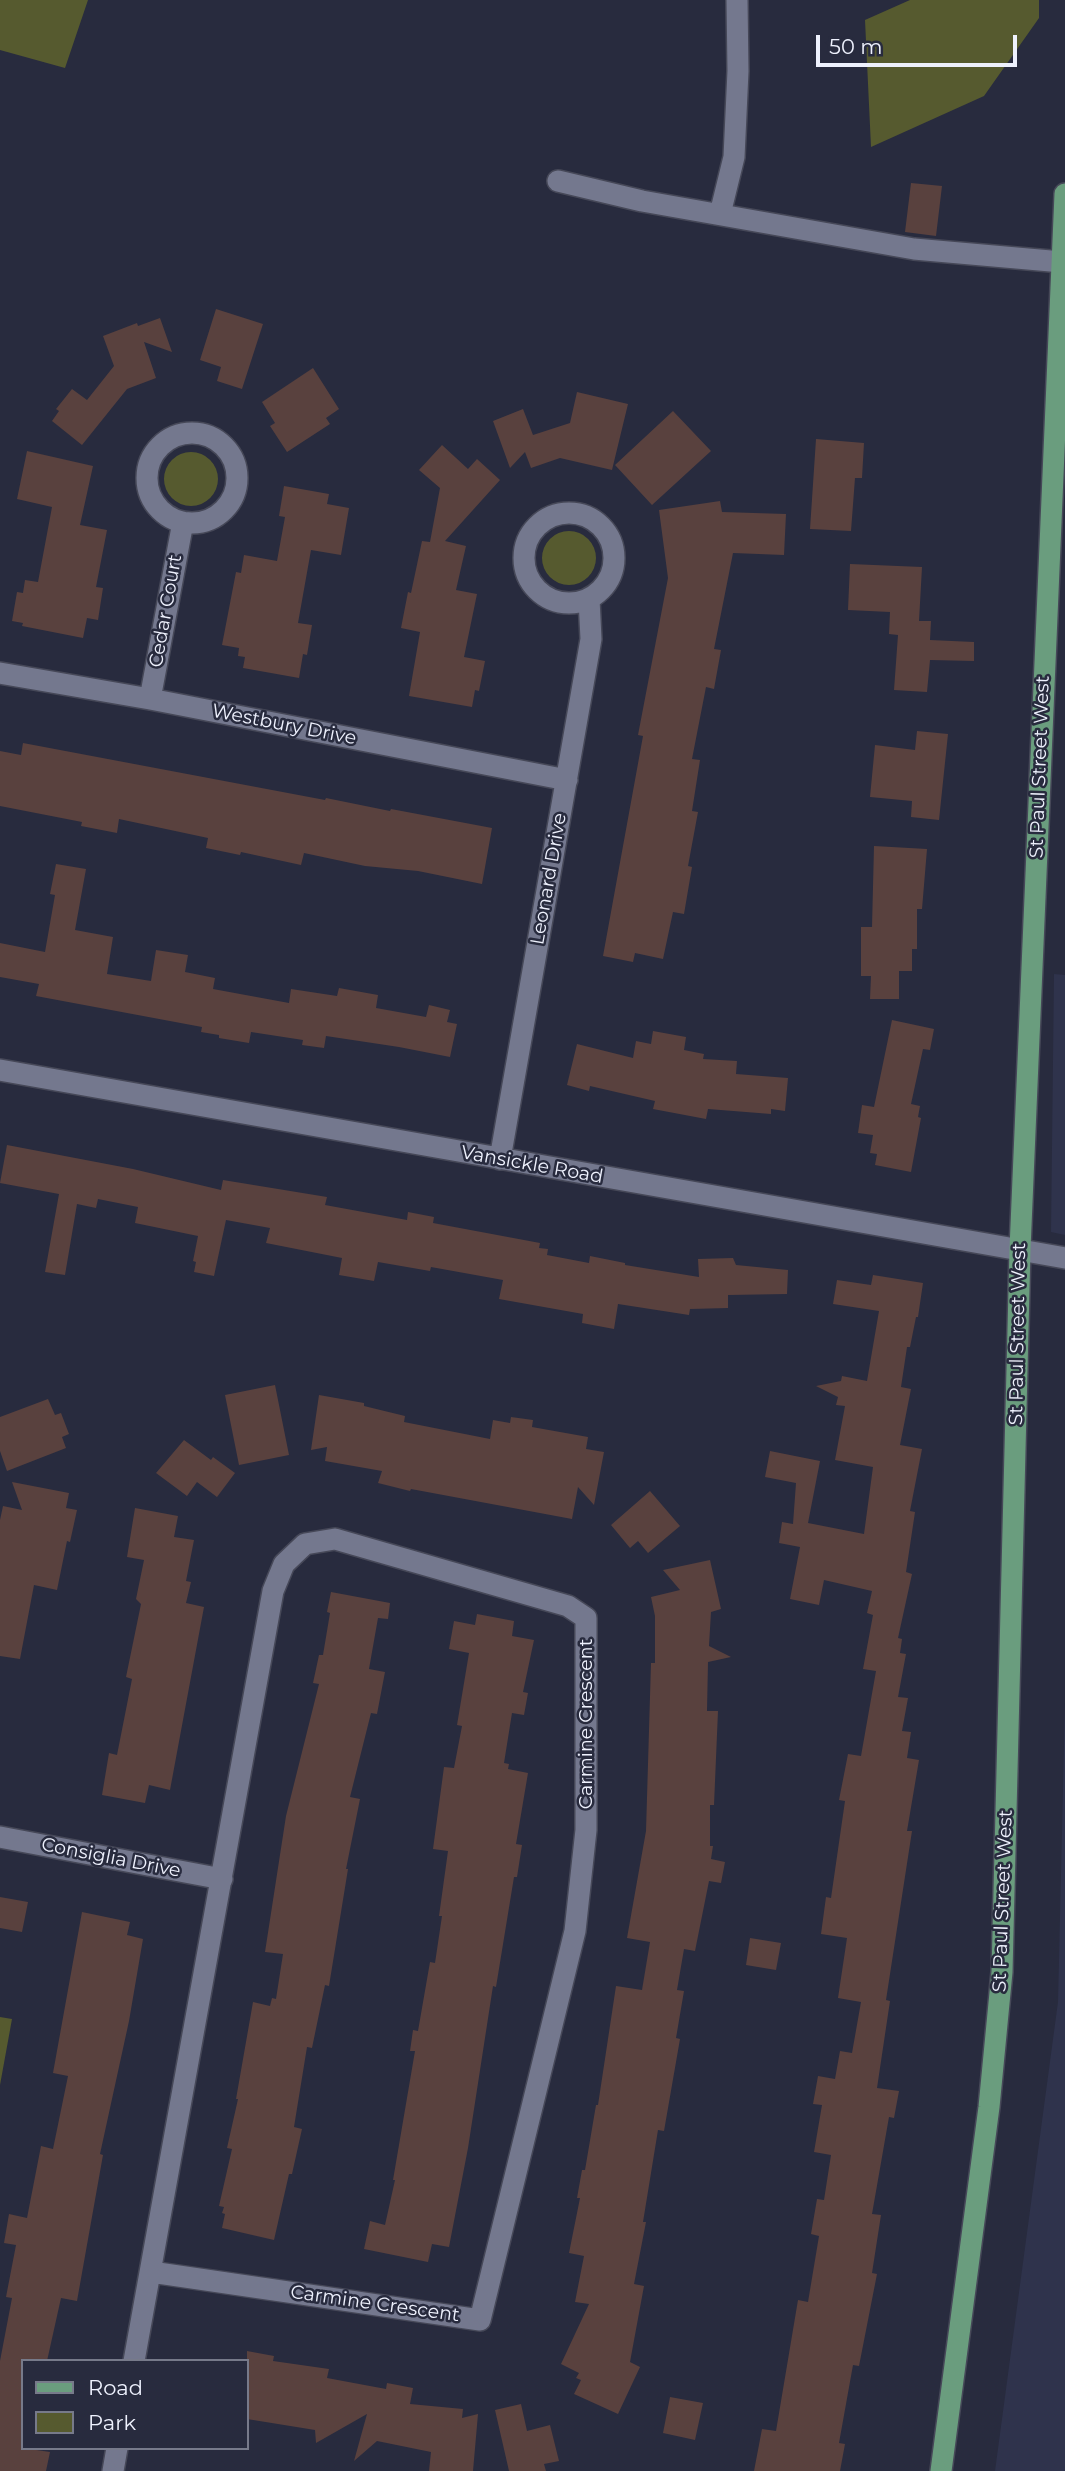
<!DOCTYPE html>
<html>
<head>
<meta charset="utf-8">
<style>
  body { margin:0 }
  #map { position:relative; width:1065px; height:2471px; overflow:hidden; background:#282b3e; font-family:Montserrat,sans-serif }
  canvas { display:block }
  .legend { position:absolute; left:21px; top:2359px; width:228px; height:91px; box-sizing:border-box; background:#282b3e; border:2px solid #777a8a; margin:0; padding:9px 12px; list-style:none; font-size:21px; color:#eef1fd }
  .legend li { display:flex; align-items:center; gap:14px; height:35px }
  .legend b { width:35px; border:2px solid #777a8a }
  .scale { position:absolute; left:816px; top:35px; width:201px; height:32px; box-sizing:border-box; border:4px solid #eef1fd; border-top:0; padding-left:9px; font-size:21px; line-height:24px; white-space:nowrap; color:#eef1fd; -webkit-text-stroke:5px #282b3e; paint-order:stroke }
</style>
</head>
<body>
<div id="map">
<canvas width="1065" height="2471"></canvas>
<ul class="legend">
<li><b style="height:9px;background:#6a9d7e"></b>Road</li>
<li><b style="height:19px;background:#565a2f"></b>Park</li>
</ul>
<div class="scale">50 m</div>
</div>
<script>
const ctx = document.querySelector('canvas').getContext('2d');
ctx.lineJoin = 'round';
function fillPath(path, color) { ctx.fillStyle = color; ctx.fill(path, 'evenodd'); }
const toPath = rows => new Path2D(rows.map(r => 'M' + r).join(''));
function stroke(path, color, width, dash) { ctx.strokeStyle = color; ctx.lineWidth = width; ctx.lineCap = dash ? 'butt' : 'round'; ctx.setLineDash(dash || []); ctx.stroke(path); }
function drawText(font, color, halo, rows, align = 'center') {
  ctx.font = font + ' Montserrat,sans-serif'; ctx.lineWidth = 5; ctx.setLineDash([]); ctx.textBaseline = 'middle'; ctx.strokeStyle = halo; ctx.fillStyle = color; for (const [text, x, y, turn = 0] of rows) {
    ctx.save(); ctx.translate(x, y); ctx.rotate((+turn || 0) * Math.PI / 180); ctx.textAlign = isNaN(turn) ? turn : align; if (halo) ctx.strokeText(text, 0, 0); ctx.fillText(text, 0, 0); ctx.restore();
  }
}
fillPath(toPath([
  [1054,974,1065,975,1065,1235,1051,1232],
  [1065,1703,1065,2471,995,2471,1058,2002]
]), '#2f334c');
fillPath(toPath([
  [0,0,88,0,65,68,0,50],
  [910,0,1039,0,1039,18,984,96,871,147,865,20],
  '164 479a27 27 0 1 1 54 0a27 27 0 1 1-54 0Z',
  '542 558a27 27 0 1 1 54 0a27 27 0 1 1-54 0Z',
  [0,2017,12,2019,0,2085]
]), '#565a2f');
fillPath(toPath([
  [911,183,942,186,936,236,905,232],
  [216,309,263,324,242,389,217,381,221,367,200,360],
  [160,318,172,352,144,342,156,378,127,389,82,445,52,421,59,411,56,409,72,389,87,400,114,366,103,336,137,323,138,326],
  [313,368,339,409,326,418,330,424,287,452,270,426,275,423,262,402],
  [577,392,628,404,612,470,560,458,531,468,525,452,510,468,493,421,523,409,533,435,570,423],
  [673,411,711,451,652,505,615,465],
  [816,439,864,443,862,478,855,478,851,531,810,529],
  [442,445,468,469,477,459,500,480,445,541,466,546,456,590,477,594,464,657,485,661,479,691,475,690,472,707,409,696,420,632,401,628,408,592,411,593,422,541,430,542,440,488,419,470],
  [27,451,93,466,80,525,107,530,96,587,103,588,98,620,87,618,83,638,22,626,23,623,12,621,17,592,23,593,25,580,38,582,52,507,17,499],
  [284,486,329,494,327,504,349,508,341,555,311,550,298,623,312,625,307,655,303,654,299,678,243,668,245,657,238,656,239,648,222,645,236,572,241,573,244,555,277,561,285,517,279,516],
  [720,501,722,512,786,514,784,555,733,553,714,649,721,650,714,689,706,687,692,759,700,760,692,811,698,812,688,866,692,867,684,914,673,912,663,959,635,953,633,962,603,956,643,736,638,735,668,578,659,510],
  [850,564,922,567,919,621,931,621,930,640,974,642,974,661,930,660,927,692,894,690,898,635,889,634,890,612,848,610],
  [917,731,948,734,939,820,911,817,912,801,870,797,875,745,915,750],
  [23,743,325,800,326,798,390,811,391,809,492,828,482,884,418,871,365,866,304,853,301,865,241,852,240,855,206,848,208,838,119,819,117,833,81,826,82,822,0,806,0,751,21,755],
  [874,846,927,849,922,909,917,909,917,949,912,949,912,971,899,971,899,999,870,999,871,976,861,976,861,927,872,927],
  [56,864,86,869,75,930,113,937,107,974,151,981,156,950,188,955,185,972,215,978,213,989,289,1003,291,989,337,996,339,988,378,995,376,1008,426,1017,429,1005,450,1010,447,1022,457,1024,450,1057,399,1047,326,1036,324,1048,302,1045,303,1040,251,1032,249,1043,219,1038,219,1035,201,1032,202,1027,36,996,39,984,0,977,0,943,45,952,55,895,50,894],
  [892,1020,934,1029,930,1050,923,1049,911,1104,920,1106,918,1117,921,1118,911,1172,875,1165,877,1154,870,1153,873,1135,858,1133,862,1105,874,1107],
  [653,1031,686,1037,684,1050,704,1054,703,1059,737,1061,736,1074,788,1078,785,1111,771,1109,771,1114,708,1109,706,1119,653,1109,655,1101,590,1086,589,1091,567,1085,577,1044,633,1058,636,1041,651,1044],
  [7,1145,133,1169,221,1190,223,1180,327,1197,325,1205,407,1220,408,1212,434,1217,433,1223,540,1243,539,1248,548,1249,547,1255,589,1263,590,1256,625,1263,625,1265,699,1277,698,1259,733,1258,736,1265,788,1270,787,1294,728,1295,728,1308,690,1309,689,1315,618,1304,614,1329,582,1323,583,1314,499,1299,503,1280,431,1267,430,1271,378,1262,374,1281,339,1275,342,1258,266,1243,270,1228,226,1220,214,1276,194,1272,196,1262,193,1261,198,1236,135,1223,138,1207,98,1199,96,1208,77,1204,65,1275,45,1272,59,1194,0,1183],
  [873,1275,923,1283,918,1317,916,1317,910,1347,907,1347,901,1387,911,1389,900,1445,922,1449,910,1511,915,1512,906,1572,912,1574,898,1638,902,1639,900,1653,906,1654,898,1697,908,1698,902,1731,911,1732,907,1758,919,1760,907,1831,912,1831,886,2000,890,2001,877,2088,899,2091,894,2118,889,2117,872,2214,881,2215,872,2273,877,2274,859,2366,853,2365,839,2443,845,2444,840,2471,754,2471,762,2429,776,2431,798,2300,808,2302,819,2236,811,2234,817,2199,824,2200,831,2155,814,2152,822,2105,813,2104,818,2076,835,2079,840,2051,852,2053,861,2002,838,1998,847,1938,821,1934,826,1897,831,1898,845,1801,839,1800,848,1754,861,1756,876,1671,863,1669,873,1615,867,1613,872,1591,824,1580,819,1605,790,1599,800,1547,779,1543,782,1522,793,1524,796,1483,765,1477,770,1451,820,1461,808,1523,864,1534,873,1467,835,1460,845,1406,836,1405,838,1397,816,1386,841,1381,842,1376,867,1381,879,1311,833,1304,837,1280,871,1285],
  [275,1385,289,1455,239,1465,225,1395],
  [319,1395,364,1403,364,1406,405,1416,404,1422,490,1439,493,1420,510,1423,511,1417,533,1420,532,1427,588,1437,586,1449,604,1452,594,1505,578,1487,572,1519,411,1489,410,1491,378,1483,382,1471,325,1461,327,1447,311,1450],
  [48,1399,55,1415,61,1413,69,1434,62,1437,66,1448,7,1471,0,1451,0,1417],
  [184,1440,211,1460,213,1457,235,1473,217,1497,197,1482,187,1496,156,1473],
  [12,1482,69,1493,66,1508,77,1510,70,1542,67,1541,57,1590,34,1585,20,1659,0,1656,0,1520,3,1506,22,1510],
  [650,1491,680,1526,648,1553,638,1541,630,1548,611,1525],
  [135,1508,178,1516,174,1537,194,1540,186,1581,191,1582,186,1603,204,1607,170,1790,149,1785,145,1803,102,1795,109,1753,117,1755,132,1679,126,1677,141,1604,136,1599,144,1560,127,1557],
  [710,1560,721,1609,711,1612,709,1646,731,1657,708,1662,707,1711,718,1711,714,1805,710,1805,710,1846,713,1846,711,1859,725,1862,721,1883,709,1881,695,1951,684,1949,677,1990,684,1991,676,2038,680,2039,664,2131,658,2130,643,2222,646,2222,634,2284,644,2286,630,2362,640,2367,618,2414,574,2394,581,2380,576,2378,579,2373,561,2364,589,2304,575,2302,584,2256,569,2253,580,2198,577,2198,582,2170,585,2170,596,2105,598,2105,616,1986,642,1990,650,1942,627,1938,646,1831,651,1663,655,1663,655,1616,651,1597,680,1590,663,1570],
  [331,1592,390,1603,388,1619,378,1618,369,1669,385,1672,377,1714,371,1713,350,1797,360,1799,346,1869,348,1869,329,1986,325,1985,312,2048,307,2047,294,2127,302,2129,292,2174,289,2174,274,2240,222,2228,225,2214,222,2213,224,2207,219,2206,232,2149,227,2148,238,2099,236,2099,253,2002,270,2006,272,1998,276,1999,283,1954,265,1952,286,1816,319,1684,313,1683,319,1655,323,1655,330,1613,327,1612],
  [477,1614,514,1621,512,1636,534,1640,523,1692,528,1693,524,1715,512,1713,504,1763,509,1764,508,1769,528,1773,516,1844,522,1845,517,1877,514,1877,496,1987,493,1986,468,2148,449,2247,432,2244,428,2262,364,2249,370,2221,385,2225,395,2180,393,2180,415,2051,410,2051,413,2030,418,2031,430,1962,435,1963,442,1916,439,1916,448,1851,433,1849,444,1767,454,1768,462,1726,457,1725,469,1653,449,1649,454,1621,475,1625],
  [0,1897,28,1902,22,1932,0,1928],
  [82,1912,130,1922,127,1935,143,1939,129,2021,100,2154,103,2155,77,2301,61,2298,47,2361,23,2361,23,2448,50,2452,46,2471,0,2471,0,2361,12,2298,6,2297,16,2245,4,2243,9,2214,27,2218,41,2146,53,2149,68,2076,53,2073],
  [750,1938,781,1943,776,1970,746,1965],
  [247,2351,274,2356,273,2361,329,2369,327,2378,386,2389,387,2383,413,2388,410,2404,463,2409,462,2418,478,2414,473,2471,429,2471,431,2452,377,2441,354,2461,367,2414,316,2443,315,2430,247,2419],
  [670,2397,703,2403,695,2440,663,2433],
  [521,2404,527,2431,550,2425,559,2461,544,2464,546,2471,509,2471,495,2410]
]), '#59413e');
const minor = toPath([
  [558,181,642,201,914,249,1062,262],
  [720,214,734,157,738,71,737,0],
  '147 478a45 45 0 1 1 90 0a45 45 0 1 1-90 0Z',
  '524 558a45 45 0 1 1 90 0a45 45 0 1 1-90 0Z',
  [0,673,150,699,567,780],
  [150,699,183,522],
  [0,1070,1065,1258],
  [500,1159,591,639,589,599],
  [0,1837,222,1879],
  [134,2361,273,1591,284,1564,305,1544,335,1539,568,1606,586,1618,586,1830,575,1931,480,2320,151,2272],
  [113,2471,117,2448]
]);
const major = toPath([
  [941,2471,989,2107,1002,1972,1020,1249,1065,194]
]);
stroke(minor, '#464858', 24);
stroke(major, '#464858', 24);
stroke(minor, '#74788e', 21);
stroke(major, '#6a9d7e', 21);
drawText('19px', '#eef1fd', '#282b3e', [
  ["Cedar Court",166,611,-80],
  ["Westbury Drive",284,725,11],
  ["St Paul Street West",1040,767,-88],
  ["Leonard Drive",549,879,-80],
  ["Vansickle Road",532,1165,10],
  ["St Paul Street West",1018,1334,-89],
  ["Carmine Crescent",586,1724,-90],
  ["Consiglia Drive",111,1858,11],
  ["St Paul Street West",1003,1901,-88],
  ["Carmine Crescent",375,2304,8]
]);
</script>
</body>
</html>
